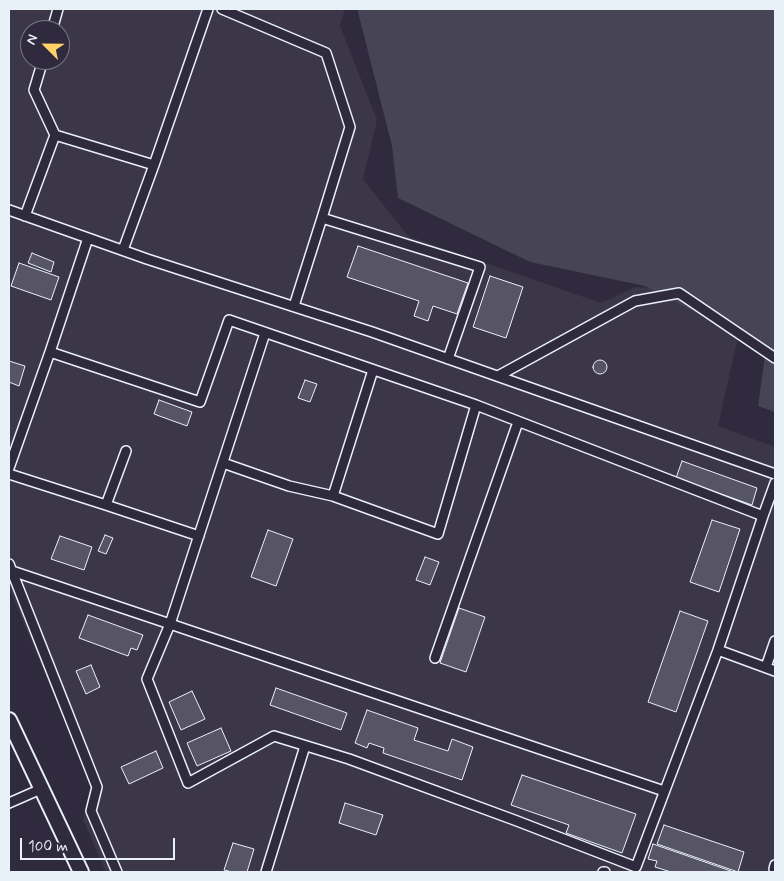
<!DOCTYPE html>
<html>
<head>
<meta charset="utf-8">
<style>
  body { margin:0 }
  #map { position:relative; width:784px; height:881px; overflow:hidden; background:#2f2a3d; font-family:Mynerve,sans-serif }
  canvas { display:block }
  .frame { position:absolute; inset:0; border:10px solid #e8f1f8; pointer-events:none }
  .north { position:absolute; left:20px; top:20px; width:50px; height:50px; box-sizing:border-box; background:#2f2a3d; border:1px solid #797a88; border-radius:50%; rotate:293deg; font-size:14px; font-weight:700; line-height:20px; text-align:center; color:#e8f1f8 }
  .north::after { content:''; display:block; margin:auto; width:18px; height:22px; background:#ffd166; clip-path:polygon(50% 0,100% 100%,50% 72%,0 100%) }
  .scale { position:absolute; left:20px; top:838px; width:155px; height:22px; box-sizing:border-box; border:2px solid #e8f1f8; border-top:0; padding-left:6px; font-size:15px; line-height:18px; white-space:nowrap; color:#e8f1f8; -webkit-text-stroke:4px #2f2a3d; paint-order:stroke }
</style>
</head>
<body>
<div id="map">
<canvas width="784" height="881"></canvas>
<div class="frame"></div>
<div class="north">N</div>
<div class="scale">100 m</div>
</div>
<script>
const ctx = document.querySelector('canvas').getContext('2d');
ctx.lineJoin = 'round';
function fillPath(path, color) { ctx.fillStyle = color; ctx.fill(path, 'evenodd'); }
const toPath = rows => new Path2D(rows.map(r => 'M' + r).join(''));
function stroke(path, color, width, dash) { ctx.strokeStyle = color; ctx.lineWidth = width; ctx.lineCap = dash ? 'butt' : 'round'; ctx.setLineDash(dash || []); ctx.stroke(path); }
fillPath(toPath([
  [9,9,345,9,340,26,377,120,363,179,408,236,601,303,635,287,682,290,739,333,718,426,775,447,775,872,106,872,83,820,93,788,9,588],
  [30,30,60,30,60,60,30,60]
]), '#3b3749');
fillPath(toPath([
  [358,9,775,9,775,412,758,406,766,348,645,286,530,262,398,198,392,146,358,12]
]), '#464455');
const building = toPath([
  [358,246,468,283,457,314,433,306,428,321,414,316,419,301,347,277,358,246],
  [32,253,54,262,51,272,28,263,32,253],
  [19,263,59,277,51,300,11,286,19,263],
  [490,276,523,287,506,338,473,327,490,276],
  '593 367a7 7 0 1 1 14 0a7 7 0 1 1-14 0Z',
  [9,361,25,366,19,386,9,382,9,361],
  [305,380,317,384,310,402,298,398,305,380],
  [159,400,192,412,187,426,154,414,159,400],
  [682,461,757,488,752,505,676,478,682,461],
  [712,520,740,529,719,592,690,582,712,520],
  [268,530,293,539,276,586,251,577,268,530],
  [105,535,113,538,106,554,98,551,105,535],
  [60,536,92,547,84,570,51,559,60,536],
  [425,557,439,562,430,585,416,580,425,557],
  [459,608,485,617,466,672,440,663,459,608],
  [680,611,708,621,676,712,648,702,680,611],
  [88,615,143,635,137,650,131,648,128,656,79,638,88,615],
  [91,665,100,687,86,694,76,671,91,665],
  [276,688,347,713,341,730,270,705,276,688],
  [192,691,205,719,181,730,169,702,192,691],
  [367,710,418,728,414,740,448,751,452,739,473,747,462,780,383,753,384,748,369,743,367,748,355,743,367,710],
  [221,728,231,751,197,766,187,743,221,728],
  [156,751,163,768,129,784,121,767,156,751],
  [522,775,636,814,622,853,566,833,569,825,511,805,522,775],
  [345,803,383,815,376,835,339,823,345,803],
  [664,825,744,852,738,872,657,844,664,825],
  [233,843,254,849,247,872,232,872,224,870,233,843],
  [653,844,731,871,731,872,671,872,655,867,657,861,648,859,653,844]
]);
fillPath(building, '#575565');
stroke(building, '#e8f1f8', 1);
const street = toPath([
  [222,9,326,53,350,127,322,218,480,267,448,359],
  [52,30,58,9],
  [55,135,154,165,208,9],
  [9,210,147,259,372,332,775,474],
  [25,216,55,135,34,90,43,60],
  [123,250,154,165],
  [294,306,322,218],
  [50,352,200,402,229,320,476,405,763,516,718,650,636,867,517,821,349,759,274,736,188,783,147,679,170,624,265,333],
  [498,376,635,301,679,293,775,358],
  [223,463,289,486,333,496,438,534,476,405],
  [9,468,50,352,88,238],
  [9,474,106,505,126,451],
  [333,496,373,370],
  [106,505,199,536],
  [763,516,775,483],
  [9,564,97,787,91,811,117,872],
  [9,571,12,571,176,626,664,791],
  [718,650,775,671],
  [435,658,518,422],
  [766,667,775,641],
  [9,803,41,789],
  [775,865,774,869,775,869],
  [266,872,305,746],
  [603,872,605,872]
]);
const secondary = toPath([
  [9,720,81,872]
]);
stroke(street, '#e8f1f8', 12);
stroke(secondary, '#e8f1f8', 18);
stroke(street, '#2f2a3d', 9);
stroke(secondary, '#2f2a3d', 14);
</script>
</body>
</html>
